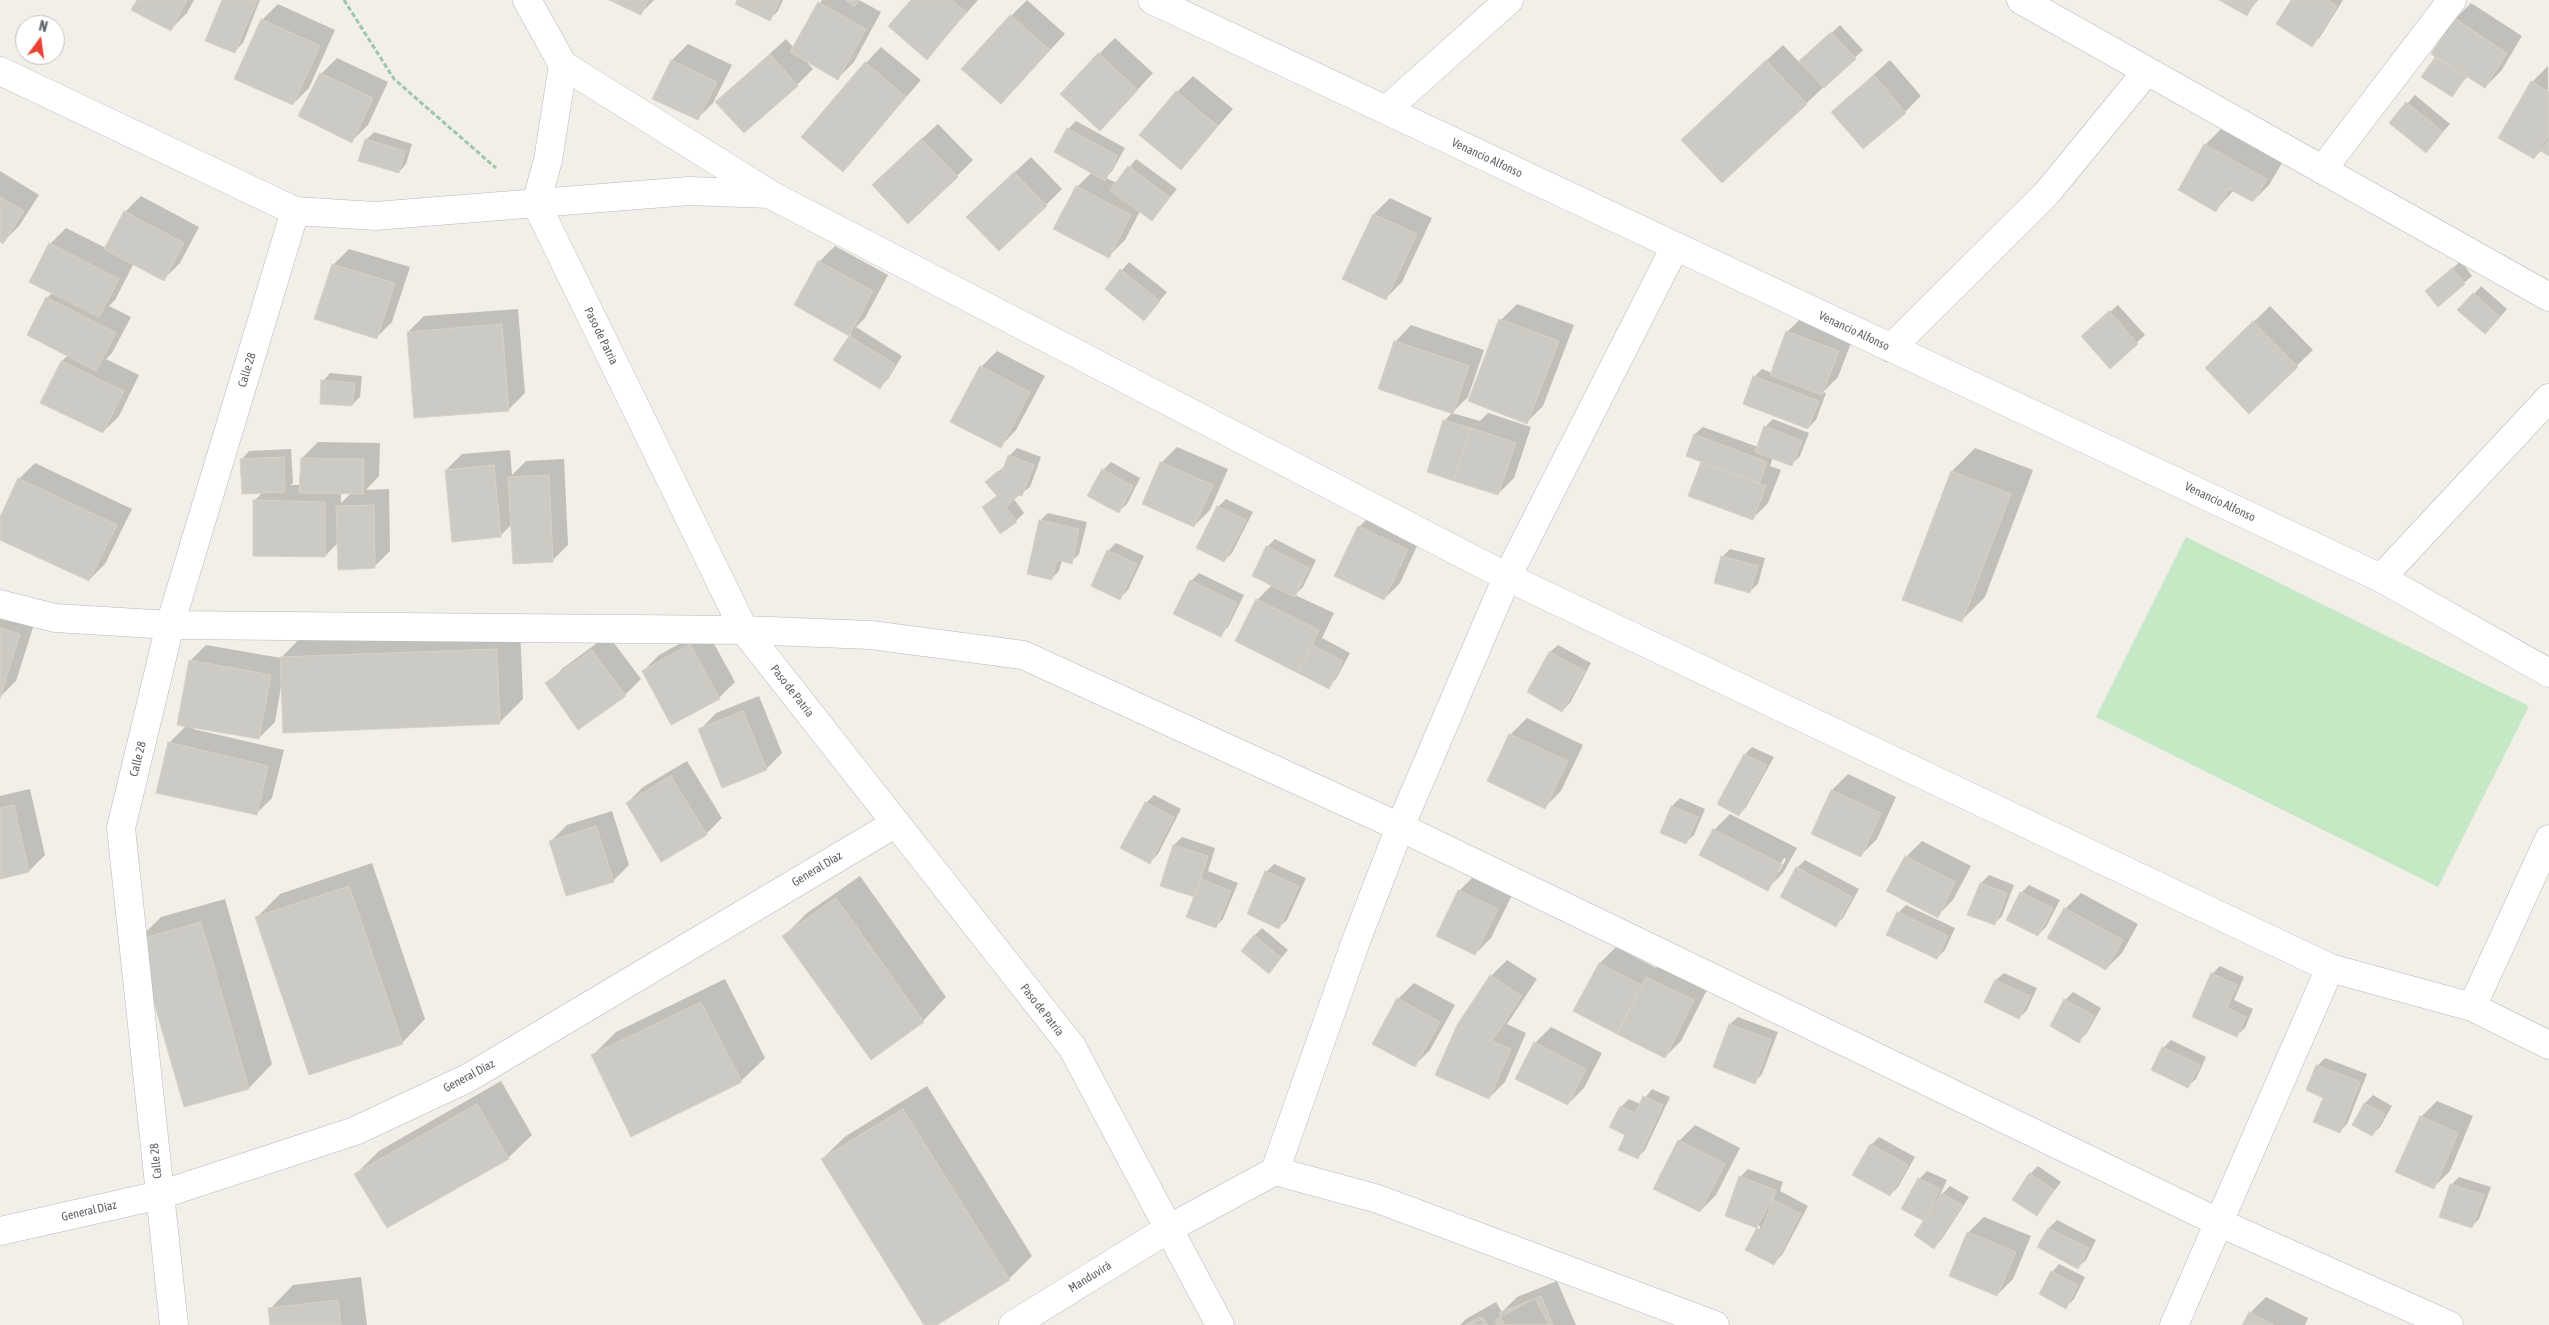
<!DOCTYPE html>
<html>
<head>
<meta charset="utf-8">
<style>
  body { margin:0 }
  #map { position:relative; width:2549px; height:1325px; overflow:hidden; background:#f1efe8; font-family:"Asap Condensed",sans-serif }
  canvas { display:block }
  .north { position:absolute; left:15px; top:15px; width:50px; height:50px; box-sizing:border-box; background:#fff; border:1px solid #bfc1c3; border-radius:50%; rotate:14deg; font-size:14px; font-weight:700; line-height:20px; text-align:center; color:#5f6368 }
  .north::after { content:''; display:block; margin:auto; width:18px; height:22px; background:#ea4335; clip-path:polygon(50% 0,100% 100%,50% 72%,0 100%) }
</style>
</head>
<body>
<div id="map">
<canvas width="2549" height="1325"></canvas>
<div class="north">N</div>
</div>
<script>
const ctx = document.querySelector('canvas').getContext('2d');
ctx.lineJoin = 'round';
function fillPath(path, color) { ctx.fillStyle = color; ctx.fill(path, 'evenodd'); }
const toPath = rows => new Path2D(rows.map(r => 'M' + r).join(''));
function stroke(path, color, width, dash) { ctx.strokeStyle = color; ctx.lineWidth = width; ctx.lineCap = dash ? 'butt' : 'round'; ctx.setLineDash(dash || []); ctx.stroke(path); }
function drawText(font, color, halo, rows, align = 'center') {
  ctx.font = font + ' "Asap Condensed",sans-serif'; ctx.lineWidth = 4.5; ctx.setLineDash([]); ctx.textBaseline = 'middle'; ctx.strokeStyle = halo; ctx.fillStyle = color; for (const [text, x, y, turn = 0] of rows) {
    ctx.save(); ctx.translate(x, y); ctx.rotate((+turn || 0) * Math.PI / 180); ctx.textAlign = isNaN(turn) ? turn : align; if (halo) ctx.strokeText(text, 0, 0); ctx.fillText(text, 0, 0); ctx.restore();
  }
}
fillPath(toPath([
  [2186,537,2529,706,2438,887,2096,717]
]), '#c5e8c5');
fillPath(toPath([
  [138,0,194,0,187,13,171,29],
  [223,0,260,0,243,43,235,51],
  [612,0,654,0,640,14],
  [739,0,783,0,778,11,770,19],
  [822,0,859,0,881,12,854,62,838,78,805,60,813,69,797,85,717,102,786,39,794,48],
  [912,0,978,0,927,58],
  [1027,0,1065,34,1001,103,1011,16],
  [2221,0,2258,0,2246,15],
  [2292,0,2343,0,2320,37,2312,45],
  [2471,3,2522,36,2501,71,2485,87,2468,76,2452,95,2423,77,2437,56,2455,19],
  [278,4,335,30,309,88,293,104,262,20],
  [1840,25,1863,50,1723,182,1698,124,1783,45,1800,63],
  [1115,38,1153,73,1116,113,1099,54],
  [688,44,732,65,713,103,697,119,654,98,672,60],
  [881,47,921,80,842,171,866,63],
  [337,58,388,82,368,125,352,141,321,74],
  [1890,60,1921,96,1905,112,1832,112],
  [2548,66,2549,154,2542,150,2534,158,2532,82],
  [1193,76,1233,109,1181,168,1177,92],
  [2415,95,2450,124,2433,143,2390,123],
  [1076,121,1125,148,1112,171,1106,178,1117,183,1136,159,1177,189,1152,219,1140,211,1125,240,1109,256,1077,187,1092,172,1068,129],
  [938,124,973,160,957,176,889,169],
  [2221,129,2282,163,2269,185,2253,201,2234,190,2216,210,2205,145],
  [374,132,412,144,406,164,399,172,366,140],
  [1031,157,1062,189,1046,205,984,201],
  [0,171,39,195,19,226,3,242,0,240],
  [141,196,199,227,180,263,164,279,134,263,115,300,109,306,131,317,112,353,106,359,139,375,119,416,103,432,42,402,62,361,68,355,47,298,52,293,50,244,66,228,106,248,125,212],
  [1390,198,1432,218,1402,282,1386,298,1344,278,1374,214],
  [835,246,888,275,865,318,856,327,902,356,888,379,880,387,835,360,851,335,795,305,819,262],
  [349,249,410,267,392,322,376,338,333,265],
  [2461,261,2472,276,2464,283,2426,291],
  [1129,262,1167,292,1144,319,1106,289],
  [2481,286,2507,309,2493,325,2474,294],
  [1517,304,1574,325,1543,406,1527,422,1501,320],
  [2118,305,2145,335,2110,367,2091,328],
  [2270,306,2313,350,2249,412,2206,368],
  [518,309,525,393,509,409,408,332,424,316],
  [1803,316,1854,335,1838,377,1823,392,1826,393,1816,420,1808,428,1754,377,1762,369,1772,373,1787,332],
  [1411,325,1484,350,1468,397,1452,413,1480,421,1488,413,1531,427,1514,478,1498,494,1444,421,1452,413,1395,342],
  [997,351,1045,376,1016,430,1000,447,981,367],
  [330,373,362,376,360,397,352,405,323,381],
  [1773,419,1809,433,1800,456,1792,464,1773,457,1770,466,1781,470,1768,503,1752,519,1690,495,1703,461,1688,455,1695,434,1703,427,1758,447,1765,427],
  [318,442,380,443,379,476,366,490,389,489,390,551,374,567,339,542,325,556,254,501,263,492,242,459,249,451,291,449,293,483,290,485,301,485,302,458],
  [341,492,352,492,341,503],
  [1177,447,1228,469,1210,510,1194,526,1161,463],
  [1017,448,1041,457,1030,487,1014,499,1024,513,1016,521,983,507,998,495,986,482,1006,465,1009,456],
  [1975,448,2033,470,1985,597,1961,621,1903,599,1952,471],
  [510,450,512,475,526,461,564,459,568,545,552,561,512,524,500,536,446,470,462,454],
  [1111,462,1140,478,1127,504,1119,511,1089,495,1103,470],
  [35,463,132,509,105,564,89,580,0,538,0,520,19,479],
  [1226,499,1253,512,1232,553,1224,561,1197,547,1218,507],
  [1375,511,1423,533,1400,583,1384,599,1359,527],
  [1048,513,1087,522,1079,554,1071,562,1062,560,1059,571,1051,579,1040,521],
  [1275,539,1316,560,1303,587,1295,595,1334,613,1322,638,1350,653,1336,679,1328,687,1236,640,1257,600,1272,585,1267,547],
  [1116,543,1144,556,1128,590,1120,598,1108,551],
  [1730,549,1765,558,1758,584,1750,591,1722,557],
  [1199,573,1244,595,1228,627,1220,635,1191,581],
  [0,607,36,618,16,681,0,697],
  [520,626,523,699,499,723,281,687,275,722,259,738,194,727,193,729,284,750,272,798,256,814,169,743,187,725,190,661,206,645,281,658,304,634],
  [706,629,735,682,719,698,643,671,659,655],
  [608,635,641,679,625,695,547,684,563,668],
  [1558,645,1591,663,1570,703,1562,711,1528,692,1550,652],
  [759,696,782,753,766,769,700,730,716,713],
  [1527,718,1583,745,1561,791,1545,807,1488,781,1511,734],
  [1752,747,1774,757,1746,807,1739,815,1745,754],
  [687,761,722,818,706,834,627,803,643,787],
  [1848,774,1896,797,1877,839,1861,855,1813,834,1832,790],
  [30,789,45,855,29,871,0,877,0,796],
  [1154,795,1181,809,1158,854,1150,862,1146,803],
  [1680,798,1705,809,1694,835,1686,842,1661,832,1672,806],
  [612,811,629,865,613,881,551,841,567,825],
  [1730,814,1797,848,1783,873,1767,889,1701,854,1714,830],
  [1784,858,1786,859,1779,872,1776,872],
  [1182,837,1215,848,1208,871,1238,883,1223,919,1215,927,1195,896,1162,885,1174,845],
  [1922,841,1971,866,1953,900,1937,916,1906,857],
  [1805,860,1859,889,1843,918,1835,926,1797,868],
  [372,863,425,1019,402,1043,256,918,280,894],
  [1274,864,1306,878,1287,920,1279,927,1266,872],
  [1475,875,1513,893,1491,938,1475,954,1459,891],
  [1989,875,2014,885,2002,916,1994,924,1969,914,1981,883],
  [860,876,946,997,923,1021,784,936,807,913],
  [2029,885,2060,900,2046,927,2038,935,2021,893],
  [2081,893,2138,924,2122,953,2106,969,2065,909],
  [225,899,272,1064,249,1088,137,941,161,917],
  [1906,905,1955,928,1945,950,1937,958,1898,913],
  [1262,928,1288,950,1276,964,1254,936],
  [1616,947,1656,968,1663,961,1710,984,1681,1041,1665,1057,1600,963],
  [1507,960,1537,979,1507,1024,1526,1033,1505,1082,1489,1098,1458,1026,1491,976],
  [2220,966,2244,977,2234,1000,2253,1009,2245,1028,2237,1035,2212,974],
  [2004,973,2037,988,2027,1010,2019,1018,1986,1002,1996,980],
  [725,979,765,1058,741,1081,592,1056,616,1032],
  [1414,983,1455,1005,1430,1050,1414,1066,1398,999],
  [2073,992,2101,1008,2087,1033,2079,1041,2065,1000],
  [1738,1017,1778,1032,1762,1074,1755,1082,1730,1024],
  [1551,1027,1602,1053,1584,1088,1568,1104,1535,1043],
  [2171,1040,2206,1057,2196,1079,2188,1086,2153,1069,2163,1048],
  [2325,1058,2367,1074,2347,1124,2339,1132,2325,1097,2317,1066],
  [501,1081,532,1135,508,1158,356,1174,379,1151],
  [927,1086,1032,1256,1009,1279,935,1325,925,1325,822,1159,846,1136],
  [1652,1089,1670,1097,1645,1150,1637,1158,1626,1134,1611,1127,1621,1107,1629,1099,1640,1104],
  [2373,1095,2392,1106,2380,1127,2372,1135,2354,1124,2365,1103],
  [2437,1101,2473,1116,2450,1171,2433,1188,2421,1117],
  [1695,1125,1740,1148,1716,1195,1700,1211,1679,1141],
  [1879,1137,1915,1157,1898,1187,1890,1195,1871,1145],
  [2038,1166,2061,1182,2037,1214,2030,1174],
  [1748,1169,1783,1182,1780,1191,1808,1206,1782,1255,1774,1263,1740,1177],
  [1927,1171,1947,1180,1939,1197,1950,1186,1969,1197,1942,1239,1934,1247,1926,1220,1919,1179],
  [2459,1177,2491,1187,2479,1219,2472,1226,2451,1185],
  [1984,1217,2031,1236,2013,1279,1997,1295,1968,1233],
  [2057,1220,2096,1240,2086,1260,2078,1267,2039,1247,2049,1228],
  [2059,1264,2085,1277,2074,1299,2066,1307,2052,1272],
  [361,1277,367,1325,272,1325,270,1309,293,1285],
  [1557,1281,1576,1325,1460,1325,1466,1319,1496,1302,1502,1312,1517,1297],
  [2266,1297,2308,1318,2305,1325,2244,1325,2250,1313]
]), '#0003');
const building = toPath([
  [137,0,187,0,171,31,131,10,137,0],
  [222,0,257,0,235,53,205,41,222,0],
  [609,0,648,0,641,15,609,0],
  [737,0,780,0,770,21,735,4,737,0],
  [846,0,860,0,854,7,846,0],
  [911,0,952,0,966,12,927,60,888,26,911,0],
  [2219,0,2256,0,2247,16,2219,0],
  [2291,0,2328,0,2337,6,2312,47,2276,24,2291,0],
  [818,2,866,29,838,80,790,52,818,2],
  [1010,15,1050,50,1001,104,961,69,1010,15],
  [2454,18,2507,53,2485,88,2431,54,2454,18],
  [261,19,320,46,293,105,234,79,261,19],
  [1831,32,1856,59,1824,88,1799,61,1831,32],
  [1098,53,1138,90,1100,131,1060,94,1098,53],
  [770,54,798,86,744,133,715,102,770,54],
  [2435,57,2466,77,2452,97,2421,77,2435,57],
  [671,60,717,82,698,120,652,99,671,60],
  [1766,60,1807,104,1722,183,1681,140,1766,60],
  [865,62,906,97,843,172,801,137,865,62],
  [320,73,373,98,352,143,298,116,320,73],
  [1874,75,1906,113,1863,149,1831,112,1874,75],
  [2531,81,2549,92,2549,134,2534,159,2498,138,2531,81],
  [1176,91,1218,126,1181,170,1139,135,1176,91],
  [2406,102,2443,132,2426,153,2389,123,2406,102],
  [1067,128,1118,156,1105,181,1054,152,1067,128],
  [365,139,405,151,399,173,358,161,365,139],
  [921,139,958,177,908,224,872,185,921,139],
  [2549,139,2549,156,2541,151,2549,139],
  [2204,144,2267,179,2253,202,2229,189,2216,212,2178,190,2204,144],
  [1128,166,1170,197,1152,221,1110,190,1128,166],
  [1014,172,1047,206,999,251,966,217,1014,172],
  [1076,186,1131,215,1109,258,1053,229,1076,186],
  [0,197,24,211,3,244,0,242,0,197],
  [124,211,184,243,164,281,104,249,124,211],
  [1373,214,1417,234,1386,300,1342,279,1373,214],
  [49,243,119,279,99,317,29,282,49,243],
  [818,261,873,291,849,336,794,305,818,261],
  [332,264,395,283,377,339,314,319,332,264],
  [2452,268,2465,284,2438,307,2425,291,2452,268],
  [1120,269,1160,301,1144,321,1105,289,1120,269],
  [2473,293,2500,317,2485,334,2457,310,2473,293],
  [46,297,116,333,96,371,27,335,46,297],
  [2109,311,2138,344,2110,369,2081,336,2109,311],
  [1499,319,1559,341,1527,424,1468,401,1499,319],
  [2253,321,2298,367,2249,414,2205,368,2253,321],
  [502,324,509,411,414,418,407,332,502,324],
  [1786,331,1839,351,1822,395,1770,375,1786,331],
  [849,336,895,364,880,389,833,360,849,336],
  [1394,341,1469,366,1453,414,1378,389,1394,341],
  [61,361,124,391,103,433,40,403,61,361],
  [980,366,1030,392,1001,448,950,422,980,366],
  [1753,376,1819,401,1808,429,1743,404,1753,376],
  [321,380,355,383,352,406,320,404,321,380],
  [1443,420,1471,428,1454,481,1427,472,1443,420],
  [1764,426,1802,441,1792,466,1755,452,1764,426],
  [1471,428,1516,443,1498,495,1454,481,1471,428],
  [1694,434,1767,462,1759,484,1686,456,1694,434],
  [1008,455,1034,465,1022,496,1019,495,1006,507,1017,522,1000,534,982,507,997,496,985,482,998,471,1001,474,1008,455],
  [284,457,285,492,242,494,240,459,284,457],
  [301,458,364,459,363,494,299,493,301,458],
  [1160,462,1213,485,1194,527,1142,504,1160,462],
  [1701,462,1766,486,1753,520,1688,496,1701,462],
  [494,465,501,537,452,542,445,470,494,465],
  [1102,469,1133,486,1119,513,1087,496,1102,469],
  [1951,471,2011,494,1962,622,1902,600,1951,471],
  [549,475,553,562,513,564,508,477,549,475],
  [18,478,117,525,89,581,0,540,0,517,18,478],
  [253,500,325,502,325,557,253,556,253,500],
  [374,505,375,568,338,570,336,506,374,505],
  [1217,506,1246,520,1224,562,1196,548,1217,506],
  [1039,520,1079,529,1072,564,1057,560,1052,580,1027,574,1039,520],
  [1358,526,1408,550,1384,600,1334,576,1358,526],
  [1266,546,1309,568,1295,597,1252,576,1266,546],
  [1107,550,1137,564,1120,600,1091,586,1107,550],
  [1721,556,1758,566,1750,593,1714,583,1721,556],
  [1190,580,1237,603,1221,637,1173,614,1190,580],
  [1256,599,1319,630,1298,673,1235,641,1256,599],
  [0,628,20,634,0,699,0,628],
  [690,644,720,699,671,725,642,671,690,644],
  [1312,645,1343,661,1329,689,1298,673,1312,645],
  [497,649,500,724,283,733,280,657,497,649],
  [592,650,626,696,578,730,545,683,592,650],
  [1549,652,1585,671,1562,712,1527,692,1549,652],
  [189,660,271,675,259,739,177,725,189,660],
  [743,711,767,770,722,788,698,729,743,711],
  [1509,734,1568,761,1545,809,1487,781,1509,734],
  [168,742,268,766,257,815,156,793,168,742],
  [1744,754,1767,765,1739,816,1717,804,1744,754],
  [671,776,707,835,661,862,626,803,671,776],
  [1831,790,1881,813,1861,857,1811,834,1831,790],
  [1145,802,1174,817,1150,864,1120,848,1145,802],
  [14,805,29,872,0,879,0,808,14,805],
  [1671,806,1698,817,1686,844,1660,833,1671,806],
  [596,826,614,882,566,896,549,841,596,826],
  [1713,829,1782,864,1768,891,1699,855,1713,829],
  [1173,845,1208,856,1195,897,1160,886,1173,845],
  [1905,856,1955,882,1938,918,1886,891,1905,856],
  [1796,867,1852,897,1836,927,1780,897,1796,867],
  [1265,871,1299,886,1279,929,1247,914,1265,871],
  [1201,879,1231,891,1216,928,1186,917,1201,879],
  [1980,883,2007,893,1995,925,1967,915,1980,883],
  [349,886,403,1044,309,1075,255,917,349,886],
  [1458,890,1498,909,1475,955,1436,936,1458,890],
  [2020,892,2053,908,2038,936,2006,920,2020,892],
  [836,898,924,1022,871,1060,782,936,836,898],
  [2064,908,2123,940,2106,970,2047,938,2064,908],
  [1897,912,1948,936,1937,959,1886,935,1897,912],
  [201,922,249,1089,184,1107,136,940,201,922],
  [1254,935,1281,958,1269,974,1241,951,1254,935],
  [1599,963,1643,986,1617,1034,1573,1011,1599,963],
  [2211,973,2237,985,2227,1008,2246,1017,2237,1037,2192,1017,2211,973],
  [1490,975,1522,996,1492,1041,1511,1049,1489,1099,1435,1075,1457,1025,1490,975],
  [1646,977,1694,1000,1665,1058,1617,1034,1646,977],
  [1995,980,2030,996,2019,1019,1984,1002,1995,980],
  [1397,998,1440,1022,1415,1067,1372,1044,1397,998],
  [2064,999,2094,1016,2079,1043,2050,1026,2064,999],
  [701,1002,742,1082,631,1137,591,1055,701,1002],
  [1729,1024,1771,1040,1755,1084,1713,1067,1729,1024],
  [1534,1042,1586,1069,1568,1105,1515,1079,1534,1042],
  [2162,1047,2200,1065,2188,1088,2151,1070,2162,1047],
  [2316,1065,2360,1082,2340,1133,2313,1122,2323,1098,2306,1090,2316,1065],
  [1643,1096,1663,1105,1638,1159,1618,1150,1625,1135,1609,1127,1620,1106,1635,1113,1643,1096],
  [2364,1103,2385,1114,2372,1136,2352,1125,2364,1103],
  [477,1104,509,1159,387,1228,354,1174,477,1104],
  [903,1109,1010,1280,937,1325,924,1325,821,1159,903,1109],
  [2420,1116,2458,1133,2434,1189,2395,1172,2420,1116],
  [1678,1140,1725,1164,1700,1212,1653,1189,1678,1140],
  [1870,1144,1908,1165,1890,1196,1852,1175,1870,1144],
  [2029,1173,2054,1190,2037,1216,2012,1200,2029,1173],
  [1739,1176,1776,1190,1762,1230,1725,1216,1739,1176],
  [1918,1178,1940,1189,1924,1221,1901,1209,1918,1178],
  [2450,1184,2484,1195,2472,1228,2439,1217,2450,1184],
  [1942,1193,1962,1205,1934,1249,1914,1235,1942,1193],
  [1772,1199,1801,1214,1774,1265,1745,1250,1772,1199],
  [2048,1228,2089,1248,2078,1269,2037,1247,2048,1228],
  [1967,1232,2016,1252,1997,1296,1949,1276,1967,1232],
  [2051,1271,2078,1285,2066,1309,2039,1294,2051,1271],
  [1541,1296,1553,1325,1504,1325,1499,1313,1541,1296],
  [1535,1298,1549,1325,1497,1325,1495,1320,1535,1298],
  [338,1300,341,1325,270,1325,268,1308,338,1300],
  [2249,1312,2274,1325,2242,1325,2249,1312],
  [1480,1317,1484,1325,1465,1325,1480,1317],
  [1483,1318,1488,1325,1471,1325,1483,1318]
]);
fillPath(building, '#cccac5');
stroke(building, '#d6d1c6', 1);
const minor = toPath([
  [527,0,563,65,548,160,536,203,744,630,1072,1047,1220,1325],
  [1152,0,2381,578,2549,673],
  [2021,0,2549,297],
  [563,65,768,193],
  [0,71,295,211,375,216,689,191,769,194,1507,577,2330,968,2472,1007,2549,1045],
  [1386,110,1509,0],
  [2322,170,2452,0],
  [1891,348,2047,193,2147,71],
  [2381,578,2549,398],
  [0,604,55,618,170,625,744,630,871,635,1023,655,1400,827,2220,1223,2449,1325],
  [2472,1007,2549,839],
  [1275,1171,1356,941,1400,827,1507,577,1675,247],
  [0,1231,160,1195,355,1131,468,1078,896,823],
  [174,1325,121,828,170,625,295,211],
  [1013,1325,1168,1229,1275,1171,1378,1199,1715,1325],
  [2174,1325,2330,968]
]);
stroke(minor, '#b5b8bc', 29);
stroke(toPath([
  [344,0,394,79,496,168]
]), '#9cc7a9', 3, [5, 2.5]);
stroke(minor, '#fff', 28);
drawText('12px', '#5f6368', '#fff', [
  ["Venancio Alfonso",1487,158,25],
  ["Venancio Alfonso",1854,331,25],
  ["Paso de Patria",601,336,64],
  ["Calle 28",247,370,-73],
  ["Venancio Alfonso",2220,502,25],
  ["Paso de Patria",792,691,52],
  ["Calle 28",138,759,-76],
  ["General Díaz",817,869,-31],
  ["Paso de Patria",1042,1010,52],
  ["General Díaz",469,1076,-28],
  ["Calle 28",156,1161,-96],
  ["General Díaz",89,1211,-13],
  ["Manduvirá",1090,1277,-32]
]);
</script>
</body>
</html>
